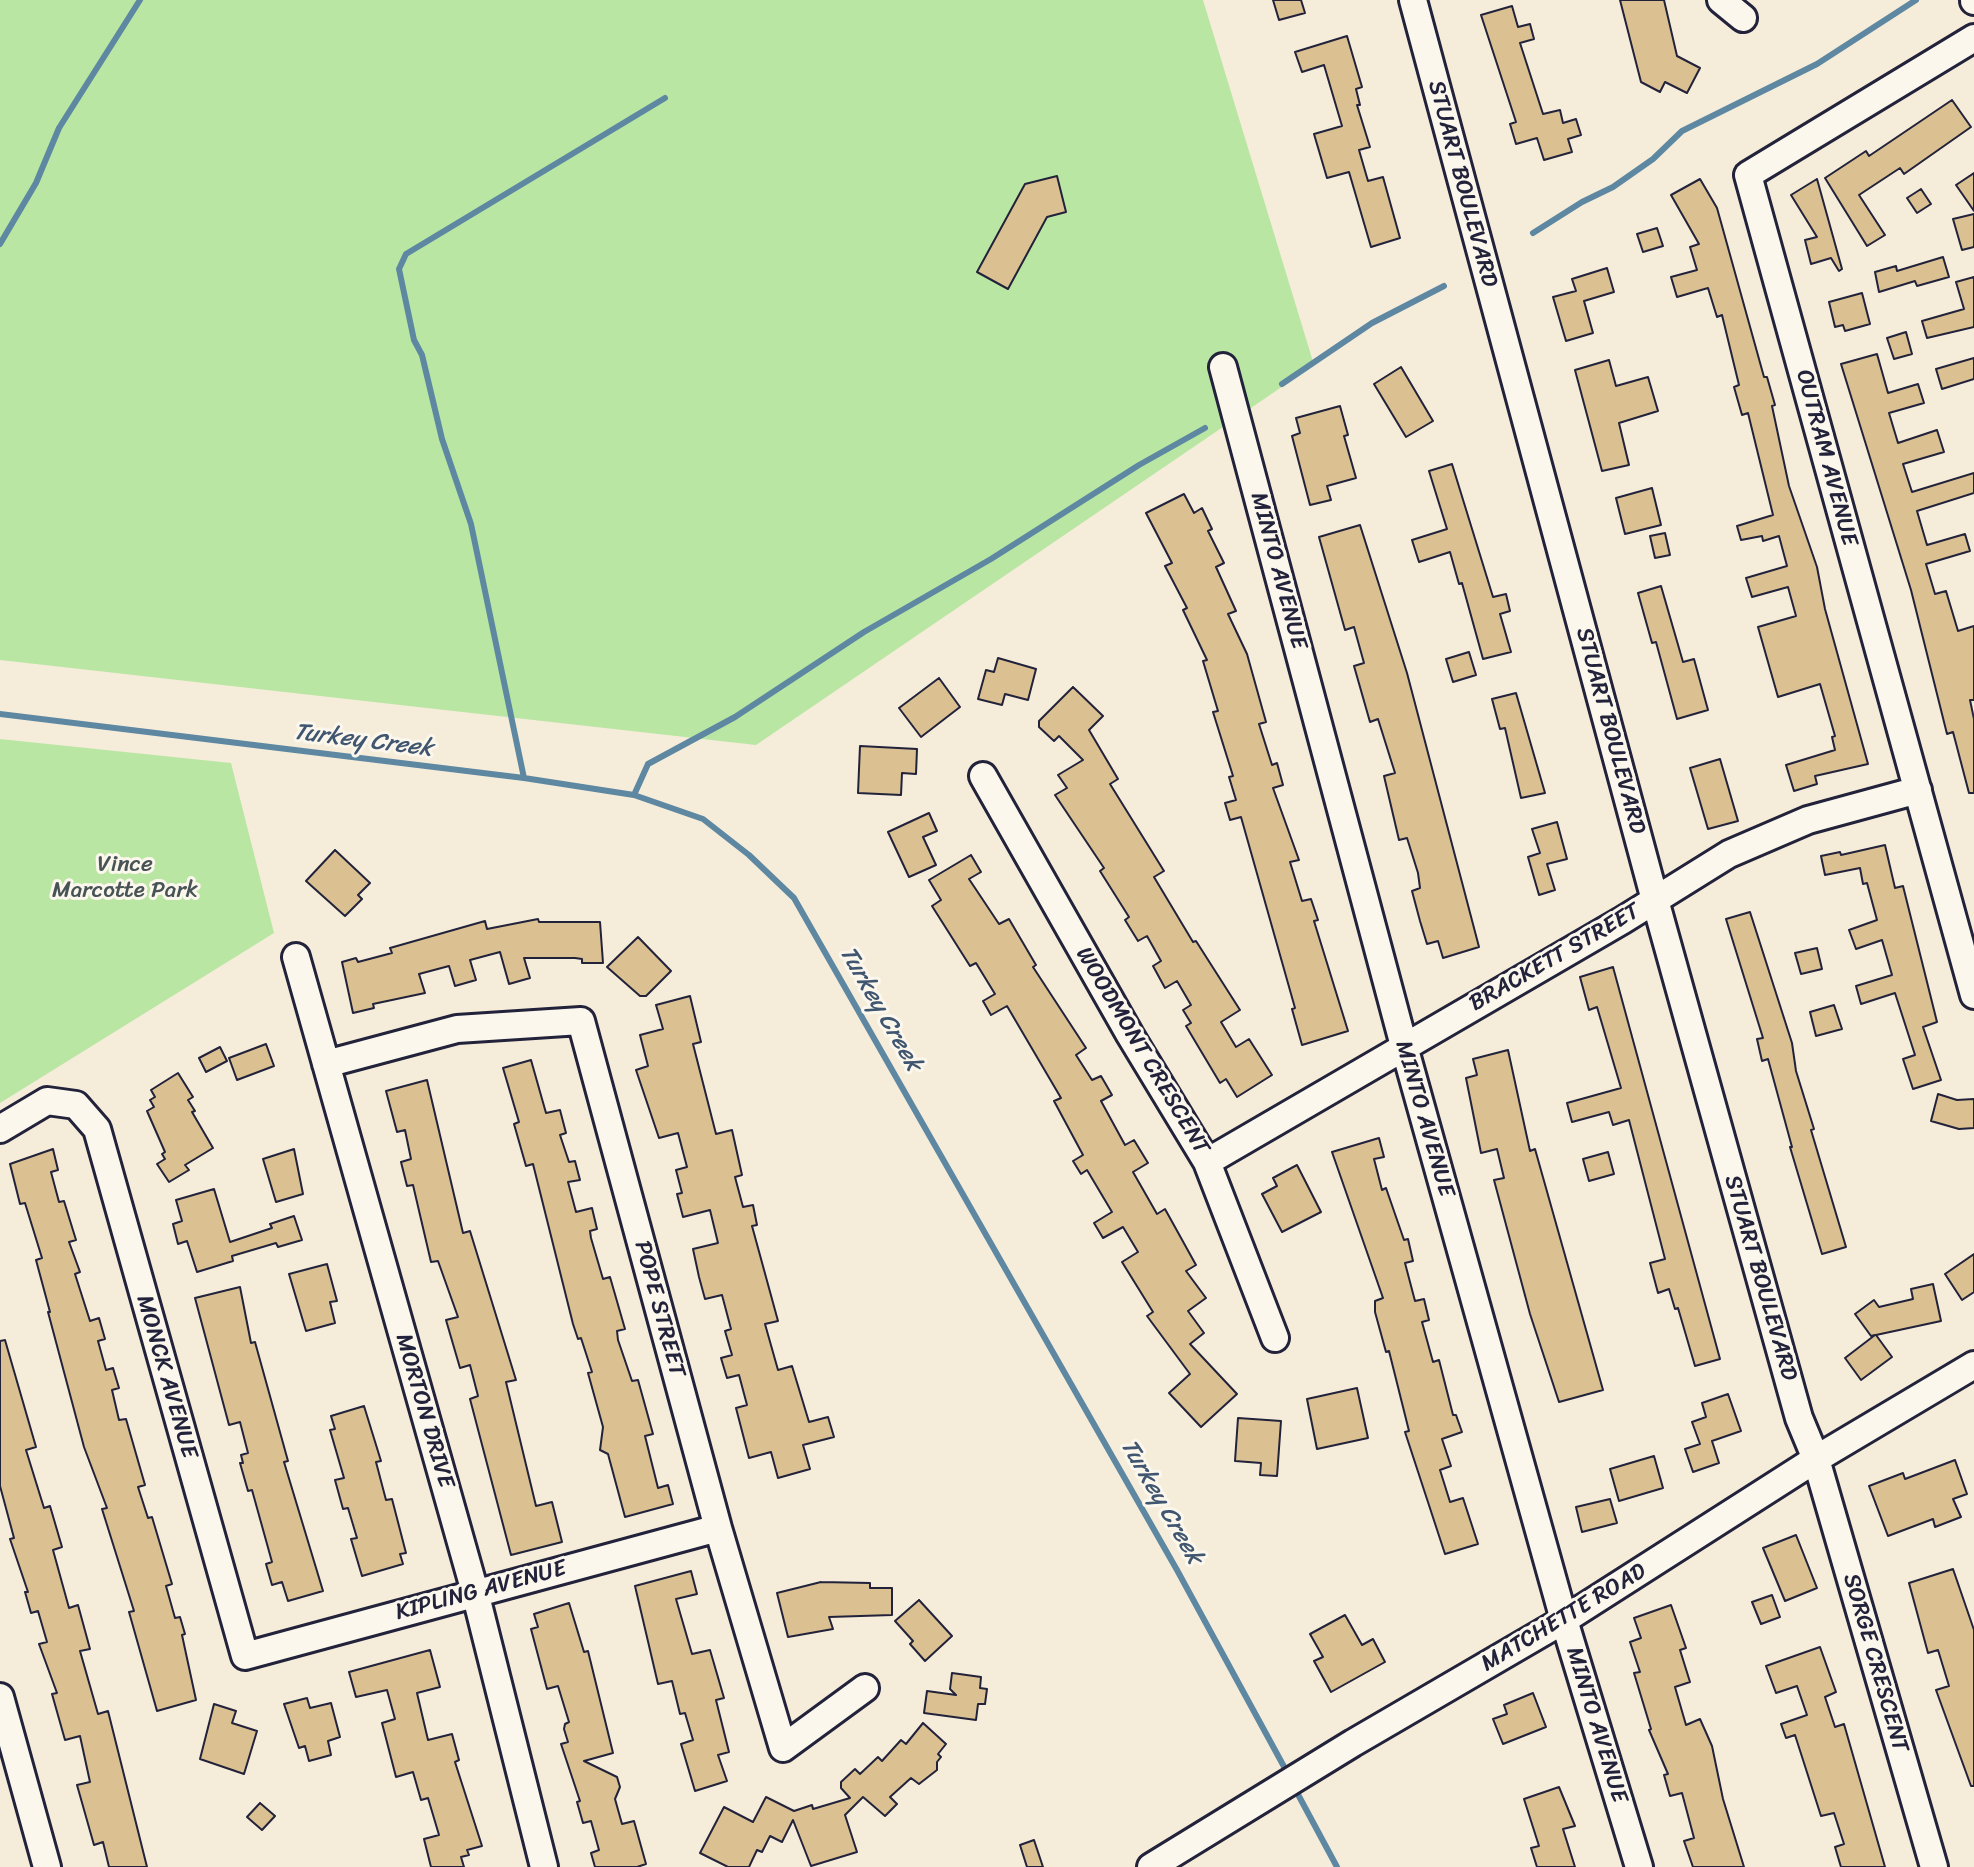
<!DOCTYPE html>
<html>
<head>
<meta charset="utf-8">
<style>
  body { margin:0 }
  canvas { display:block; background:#f5ecda }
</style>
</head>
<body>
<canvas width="1974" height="1867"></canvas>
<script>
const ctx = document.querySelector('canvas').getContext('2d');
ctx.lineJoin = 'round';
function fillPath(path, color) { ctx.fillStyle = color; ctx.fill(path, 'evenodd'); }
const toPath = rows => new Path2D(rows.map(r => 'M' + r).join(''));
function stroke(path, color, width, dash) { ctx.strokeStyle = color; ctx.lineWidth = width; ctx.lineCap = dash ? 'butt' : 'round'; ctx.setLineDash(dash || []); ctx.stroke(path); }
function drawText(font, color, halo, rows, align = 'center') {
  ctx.font = font + ' Sriracha,sans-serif'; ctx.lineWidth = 6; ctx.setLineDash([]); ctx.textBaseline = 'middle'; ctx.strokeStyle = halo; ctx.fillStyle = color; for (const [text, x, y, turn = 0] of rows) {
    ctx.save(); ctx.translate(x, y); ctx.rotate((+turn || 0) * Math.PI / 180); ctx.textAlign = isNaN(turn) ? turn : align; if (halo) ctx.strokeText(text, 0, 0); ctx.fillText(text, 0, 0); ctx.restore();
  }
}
fillPath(toPath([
  [0,0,1203,0,1314,365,756,745,0,660],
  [0,739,231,763,274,933,0,1103]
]), '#bae6a4');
stroke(toPath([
  [1533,233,1582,202,1613,187,1653,159,1682,131,1817,64,1916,0],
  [0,244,36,183,59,128,140,0],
  [1282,384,1372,323,1444,286],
  [0,714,524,778,634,795,703,819,749,855,794,898,1177,1570,1288,1774],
  [524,778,471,524,442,439,422,355,414,340,399,269,406,254,665,98],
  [634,795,648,764,735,717,864,632,991,559,1139,465,1205,428],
  [1294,1787,1337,1867]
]), '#5e88a2', 6);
const building = toPath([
  [1273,0,1301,0,1305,13,1279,20,1273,0],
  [1620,0,1664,0,1677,56,1700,68,1687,93,1665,82,1660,92,1641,82,1620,0],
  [1512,6,1518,27,1530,24,1534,39,1520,43,1543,114,1560,110,1563,123,1576,119,1581,135,1568,139,1572,152,1544,160,1537,138,1516,144,1510,124,1516,122,1481,15,1512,6],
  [1347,36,1362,87,1356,89,1360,105,1357,105,1370,147,1359,150,1368,181,1383,177,1400,238,1371,247,1349,172,1327,178,1314,134,1342,126,1324,65,1302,72,1295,52,1347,36],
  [1952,100,1971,127,1904,174,1900,168,1859,195,1885,235,1867,246,1825,178,1866,151,1869,156,1952,100],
  [1974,173,1974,211,1956,185,1974,173],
  [1057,176,1066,212,1047,217,1008,289,977,272,1025,184,1057,176],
  [1700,179,1717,208,1764,377,1767,377,1775,405,1772,406,1789,486,1817,567,1825,609,1868,764,1815,776,1817,784,1794,791,1786,765,1835,750,1832,737,1835,736,1820,684,1778,697,1758,627,1796,616,1788,587,1752,597,1746,578,1787,566,1779,536,1763,541,1762,536,1741,540,1737,526,1773,515,1748,413,1742,415,1734,387,1739,385,1722,315,1717,317,1708,288,1677,297,1671,277,1697,270,1690,247,1699,244,1671,195,1700,179],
  [1817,179,1842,269,1839,271,1831,258,1811,264,1805,240,1817,237,1791,195,1817,179],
  [1921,189,1931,204,1917,213,1907,198,1921,189],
  [1974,214,1974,247,1962,250,1953,219,1974,214],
  [1657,228,1663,246,1643,252,1637,234,1657,228],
  [1943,257,1949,277,1917,286,1915,281,1879,292,1875,272,1896,266,1897,271,1943,257],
  [1607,268,1614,292,1584,301,1593,333,1566,341,1553,297,1576,291,1572,279,1607,268],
  [1974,277,1974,327,1927,338,1922,321,1964,309,1956,282,1974,277],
  [1862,293,1870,324,1845,331,1843,325,1835,327,1829,302,1862,293],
  [1906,332,1912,354,1894,359,1887,338,1906,332],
  [1877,354,1888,393,1918,384,1924,403,1889,413,1898,443,1937,430,1944,452,1903,464,1912,492,1974,473,1974,493,1917,511,1927,545,1965,534,1970,551,1926,564,1935,594,1946,591,1958,631,1974,626,1974,700,1970,700,1974,719,1974,793,1969,793,1953,732,1947,734,1911,590,1841,364,1877,354],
  [1974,358,1974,379,1942,389,1936,369,1974,358],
  [1609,360,1616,386,1648,377,1658,411,1619,423,1629,465,1602,471,1575,370,1609,360],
  [1401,367,1433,421,1406,437,1374,384,1401,367],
  [1340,406,1348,435,1344,436,1356,478,1327,486,1331,500,1310,505,1292,436,1300,433,1296,418,1340,406],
  [1452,464,1493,597,1506,594,1510,611,1500,614,1511,652,1483,659,1462,583,1459,584,1450,552,1419,562,1412,540,1447,529,1429,471,1452,464],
  [1652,488,1661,525,1625,534,1616,498,1652,488],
  [1184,494,1194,513,1202,508,1212,529,1208,531,1224,563,1216,567,1236,611,1228,614,1247,654,1266,722,1259,724,1272,765,1277,763,1283,785,1273,788,1299,860,1290,862,1302,901,1311,899,1318,920,1314,921,1348,1031,1302,1045,1292,1009,1295,1008,1241,817,1230,820,1225,803,1236,800,1229,777,1233,776,1213,712,1218,711,1203,661,1207,660,1183,610,1187,608,1165,566,1172,563,1146,513,1184,494],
  [1360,525,1407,673,1479,947,1443,958,1438,941,1427,944,1420,921,1412,891,1420,888,1418,873,1407,838,1399,840,1384,776,1395,773,1378,719,1370,722,1354,666,1364,663,1354,627,1345,630,1319,537,1360,525],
  [1665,533,1670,555,1655,558,1650,536,1665,533],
  [1661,586,1683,662,1694,659,1708,710,1677,719,1656,642,1652,643,1638,593,1661,586],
  [1469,652,1476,675,1453,682,1446,659,1469,652],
  [998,658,1036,669,1028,700,1005,694,1002,705,978,699,986,670,994,672,998,658],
  [939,678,960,707,921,737,899,708,939,678],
  [1073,687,1103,716,1089,730,1118,779,1110,784,1164,871,1154,877,1193,942,1196,941,1240,1010,1221,1022,1236,1047,1249,1039,1272,1075,1237,1097,1226,1079,1220,1083,1186,1026,1191,1023,1183,1010,1191,1005,1177,981,1165,988,1153,966,1161,961,1147,936,1138,941,1125,920,1129,917,1100,871,1104,868,1055,795,1067,788,1058,775,1083,760,1059,736,1054,741,1039,727,1039,721,1073,687],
  [1516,693,1545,793,1521,798,1505,728,1500,729,1492,699,1516,693],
  [860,746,917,749,916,774,902,773,901,795,858,793,860,746],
  [1720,759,1738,821,1708,829,1690,768,1720,759],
  [929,813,937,831,923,837,936,865,909,877,888,832,929,813],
  [1557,822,1567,859,1547,864,1555,890,1539,895,1528,857,1540,853,1532,829,1557,822],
  [1885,845,1895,888,1903,886,1937,1022,1923,1027,1941,1080,1913,1089,1903,1059,1915,1055,1895,993,1861,1004,1856,986,1892,975,1882,940,1856,949,1849,930,1877,920,1867,883,1863,884,1860,868,1825,875,1821,856,1840,852,1841,855,1885,845],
  [335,850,370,883,358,895,362,899,345,916,306,881,335,850],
  [971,855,981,872,969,879,999,924,1009,919,1036,965,1033,967,1086,1048,1076,1055,1092,1080,1101,1076,1112,1095,1101,1101,1125,1145,1134,1140,1148,1163,1133,1172,1157,1214,1165,1209,1196,1265,1186,1271,1206,1298,1188,1311,1204,1333,1190,1344,1237,1394,1201,1427,1169,1393,1190,1374,1147,1316,1153,1312,1122,1262,1138,1252,1123,1227,1103,1238,1094,1223,1112,1212,1087,1170,1081,1174,1073,1161,1083,1155,1054,1101,1061,1098,1007,1006,991,1015,983,1001,995,994,976,963,970,966,932,906,941,900,929,880,971,855],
  [1750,912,1792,1043,1796,1071,1814,1129,1811,1130,1846,1247,1822,1254,1790,1147,1792,1147,1768,1059,1762,1061,1757,1039,1763,1038,1726,919,1750,912],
  [538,919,539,922,600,922,603,963,582,963,582,959,575,958,524,958,530,978,509,984,500,952,470,960,476,980,455,986,449,966,419,974,425,993,373,1004,374,1008,353,1013,342,962,356,958,358,962,392,953,390,948,485,921,487,929,538,919],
  [638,937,671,971,646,996,640,996,607,967,638,937],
  [1817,948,1822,969,1801,974,1795,953,1817,948],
  [1613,967,1720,1359,1695,1366,1678,1308,1675,1309,1669,1289,1658,1293,1650,1263,1665,1259,1629,1120,1613,1125,1609,1112,1572,1122,1567,1103,1621,1088,1597,1007,1589,1010,1580,977,1613,967],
  [690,996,701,1042,693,1044,716,1134,732,1130,742,1175,735,1177,743,1207,753,1205,757,1225,752,1226,778,1321,765,1324,778,1370,792,1366,809,1422,828,1417,834,1437,803,1445,810,1469,778,1478,771,1452,749,1458,736,1408,747,1405,739,1375,727,1378,721,1358,732,1355,725,1331,731,1329,722,1295,705,1299,699,1277,693,1249,718,1243,710,1210,683,1217,677,1194,682,1193,676,1170,687,1167,678,1133,659,1138,636,1070,648,1066,640,1035,663,1029,656,1005,690,996],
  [1834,1005,1842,1029,1816,1036,1810,1012,1834,1005],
  [266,1044,274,1066,237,1080,229,1058,266,1044],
  [220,1047,227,1061,206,1072,199,1058,220,1047],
  [1508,1050,1530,1151,1535,1149,1603,1390,1559,1402,1530,1314,1494,1180,1504,1178,1497,1149,1481,1153,1466,1078,1477,1075,1473,1059,1508,1050],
  [531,1060,546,1113,560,1110,566,1133,560,1135,569,1162,575,1161,580,1180,568,1182,576,1212,592,1208,597,1229,590,1231,591,1238,603,1279,610,1277,625,1329,617,1331,618,1340,632,1381,638,1380,653,1434,645,1436,658,1488,668,1485,673,1504,625,1517,608,1454,600,1450,603,1427,588,1373,592,1372,581,1338,578,1339,573,1324,533,1164,526,1166,514,1124,519,1122,503,1068,531,1060],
  [178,1073,193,1097,188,1100,195,1111,192,1112,213,1148,185,1165,189,1170,169,1182,157,1164,165,1159,162,1154,165,1152,147,1111,154,1107,150,1100,155,1097,151,1090,178,1073],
  [427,1080,463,1233,470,1231,516,1380,506,1382,536,1506,552,1502,562,1542,511,1555,470,1399,478,1396,470,1365,460,1368,446,1320,458,1317,438,1261,431,1262,413,1185,407,1186,401,1162,411,1159,405,1130,397,1132,386,1091,427,1080],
  [1938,1094,1957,1100,1974,1099,1974,1128,1959,1129,1931,1121,1938,1094],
  [1379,1138,1384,1157,1374,1159,1382,1190,1386,1188,1404,1240,1408,1239,1413,1261,1405,1263,1415,1301,1424,1299,1429,1320,1422,1322,1433,1362,1439,1360,1453,1415,1456,1415,1462,1432,1442,1439,1451,1466,1440,1470,1450,1502,1463,1498,1478,1544,1445,1554,1405,1432,1409,1431,1389,1351,1386,1352,1375,1312,1375,1301,1383,1298,1332,1152,1379,1138],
  [53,1149,58,1170,51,1172,59,1202,64,1201,76,1240,69,1242,80,1272,75,1274,90,1321,99,1318,105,1339,98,1341,106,1370,113,1368,119,1388,112,1390,119,1420,126,1419,145,1485,138,1487,148,1518,152,1517,172,1584,166,1586,175,1618,180,1617,185,1634,182,1635,196,1700,157,1711,129,1612,134,1611,102,1509,107,1508,84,1447,48,1312,50,1312,36,1260,42,1258,25,1203,20,1204,10,1164,53,1149],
  [294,1149,303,1194,276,1202,263,1159,294,1149],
  [1608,1152,1614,1174,1589,1181,1583,1159,1608,1152],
  [1297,1165,1321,1212,1282,1232,1262,1194,1277,1186,1273,1178,1297,1165],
  [214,1189,230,1242,272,1228,270,1224,294,1216,302,1240,278,1247,276,1243,232,1256,233,1261,197,1272,187,1241,178,1244,173,1224,182,1221,176,1200,214,1189],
  [1974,1254,1974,1292,1962,1300,1945,1274,1974,1254],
  [327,1264,337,1301,330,1302,335,1323,306,1331,289,1274,327,1264],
  [1933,1284,1941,1321,1876,1335,1892,1357,1861,1380,1845,1358,1875,1335,1871,1336,1855,1314,1874,1300,1879,1307,1913,1299,1911,1289,1933,1284],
  [240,1287,251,1343,255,1342,288,1461,284,1462,323,1591,288,1601,282,1582,272,1585,266,1564,272,1562,252,1490,248,1491,240,1463,243,1463,241,1455,248,1453,240,1422,229,1425,195,1298,240,1287],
  [5,1340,36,1447,26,1450,44,1508,50,1506,62,1547,53,1550,69,1608,78,1605,90,1649,80,1651,98,1714,108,1711,147,1867,109,1867,103,1842,94,1845,77,1785,90,1782,80,1736,65,1740,52,1694,57,1693,39,1644,47,1642,38,1611,31,1613,25,1592,28,1592,10,1539,14,1538,0,1486,0,1341,5,1340],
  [1357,1388,1368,1438,1317,1449,1307,1399,1357,1388],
  [1728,1394,1741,1431,1712,1441,1719,1463,1693,1472,1685,1449,1700,1444,1692,1422,1706,1417,1702,1403,1728,1394],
  [364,1406,381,1461,376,1462,386,1500,392,1499,406,1553,400,1554,403,1564,362,1576,351,1539,357,1538,348,1508,343,1509,335,1480,344,1478,330,1430,335,1429,331,1416,364,1406],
  [1238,1418,1281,1421,1277,1476,1260,1475,1261,1463,1235,1461,1238,1418],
  [1654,1456,1663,1488,1619,1501,1610,1469,1654,1456],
  [1955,1460,1967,1494,1953,1499,1961,1517,1935,1527,1933,1519,1888,1536,1869,1486,1903,1473,1905,1479,1955,1460],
  [1610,1499,1617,1523,1582,1532,1576,1507,1610,1499],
  [1796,1535,1817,1588,1785,1601,1763,1548,1796,1535],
  [1953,1569,1974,1630,1974,1786,1971,1786,1936,1690,1949,1686,1938,1650,1928,1653,1909,1583,1953,1569],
  [691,1571,697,1594,676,1599,692,1654,710,1650,724,1698,716,1700,729,1752,718,1755,727,1781,695,1791,681,1744,693,1740,685,1713,680,1714,672,1681,658,1684,635,1586,691,1571],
  [821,1582,870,1583,870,1588,892,1588,892,1615,829,1617,833,1629,788,1637,777,1593,821,1582],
  [1772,1595,1780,1617,1761,1624,1752,1602,1772,1595],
  [919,1600,952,1636,925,1661,910,1644,913,1641,895,1621,919,1600],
  [569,1603,584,1652,588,1651,613,1753,584,1761,617,1777,620,1787,615,1799,622,1824,634,1821,646,1864,637,1867,595,1867,591,1853,599,1850,591,1821,583,1823,577,1802,580,1801,561,1744,568,1742,564,1729,565,1724,569,1722,558,1686,547,1689,531,1629,538,1627,534,1614,569,1603],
  [1671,1605,1686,1648,1680,1650,1690,1682,1675,1687,1686,1725,1700,1719,1712,1746,1723,1799,1744,1867,1693,1867,1684,1841,1694,1838,1682,1793,1670,1796,1664,1775,1668,1774,1649,1730,1651,1729,1634,1673,1640,1672,1630,1642,1641,1638,1634,1618,1671,1605],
  [1345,1615,1362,1645,1373,1639,1385,1662,1331,1692,1314,1661,1323,1657,1310,1634,1345,1615],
  [1820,1647,1836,1692,1825,1697,1835,1727,1844,1724,1885,1867,1841,1867,1835,1847,1844,1844,1834,1813,1821,1816,1795,1735,1786,1738,1781,1724,1807,1715,1797,1686,1776,1693,1766,1666,1820,1647],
  [430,1650,440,1687,417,1693,428,1740,452,1734,459,1760,455,1762,482,1846,467,1850,469,1855,461,1857,464,1867,431,1867,424,1839,439,1835,428,1798,421,1800,413,1772,396,1777,382,1723,395,1719,387,1690,356,1697,349,1672,430,1650],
  [952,1673,981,1677,980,1688,987,1689,985,1704,978,1704,976,1720,924,1713,927,1691,956,1695,950,1689,952,1673],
  [1533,1693,1546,1727,1503,1744,1493,1719,1507,1714,1504,1705,1533,1693],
  [307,1698,310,1708,331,1703,340,1737,328,1741,331,1755,309,1761,305,1746,299,1748,284,1704,307,1698],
  [214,1704,236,1711,232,1723,257,1731,244,1774,200,1759,214,1704],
  [923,1723,946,1744,938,1754,941,1757,937,1762,937,1770,919,1784,911,1778,890,1797,897,1804,885,1816,863,1797,845,1815,857,1852,811,1866,793,1820,782,1842,770,1836,762,1852,757,1850,749,1867,728,1867,700,1853,724,1807,753,1822,766,1797,794,1811,812,1805,813,1809,850,1798,841,1788,841,1782,855,1769,860,1774,878,1757,882,1761,901,1740,906,1744,923,1723],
  [1559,1787,1575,1826,1563,1829,1575,1867,1537,1867,1531,1848,1539,1846,1524,1799,1559,1787],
  [260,1803,275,1816,262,1830,247,1817,260,1803],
  [1034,1840,1043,1867,1027,1867,1020,1845,1034,1840]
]);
fillPath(building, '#dbc191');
stroke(building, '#22223b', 2);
const minor = toPath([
  [1413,0,1655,900,1799,1418,1816,1459,1934,1867],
  [1721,0,1743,18],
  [1974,0,1974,1],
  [1974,38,1748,175,1974,995],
  [1223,367,1404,1046,1564,1620,1639,1867],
  [983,776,1130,1035,1207,1162,1275,1338],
  [296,957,475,1592,544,1867],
  [326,1064,457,1029,581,1021,718,1528,783,1748,865,1688],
  [0,1129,47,1101,76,1105,97,1129,245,1656,718,1528],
  [1207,1162,1623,920,1729,854,1808,820,1918,790],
  [0,1697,47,1867],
  [1151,1867,1353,1743,1564,1620,1816,1459,1974,1365]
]);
stroke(minor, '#22223b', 32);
stroke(minor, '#fbf7ec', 26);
drawText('23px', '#22223b', '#fbf7ec', [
  ["STUART BOULEVARD",1462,184,75],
  ["OUTRAM AVENUE",1826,458,75],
  ["MINTO AVENUE",1278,571,75],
  ["STUART BOULEVARD",1610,731,75],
  ["BRACKETT STREET",1555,958,-30],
  ["WOODMONT CRESCENT",1142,1051,59],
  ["MINTO AVENUE",1424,1119,74],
  ["STUART BOULEVARD",1760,1278,74],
  ["POPE STREET",659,1309,75],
  ["MONCK AVENUE",166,1377,74],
  ["MORTON DRIVE",424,1411,74],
  ["KIPLING AVENUE",481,1591,-15],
  ["MATCHETTE ROAD",1564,1618,-31],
  ["SORGE CRESCENT",1875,1663,74],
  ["MINTO AVENUE",1596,1725,73]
]);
drawText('23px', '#485355', '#fbf7ec', [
  ["Vince",125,865],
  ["Marcotte Park",125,891]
]);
drawText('italic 24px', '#40556f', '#fbf7ec', [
  ["Turkey Creek",363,741,7],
  ["Turkey Creek",880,1009,60],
  ["Turkey Creek",1161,1502,60]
]);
</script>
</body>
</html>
